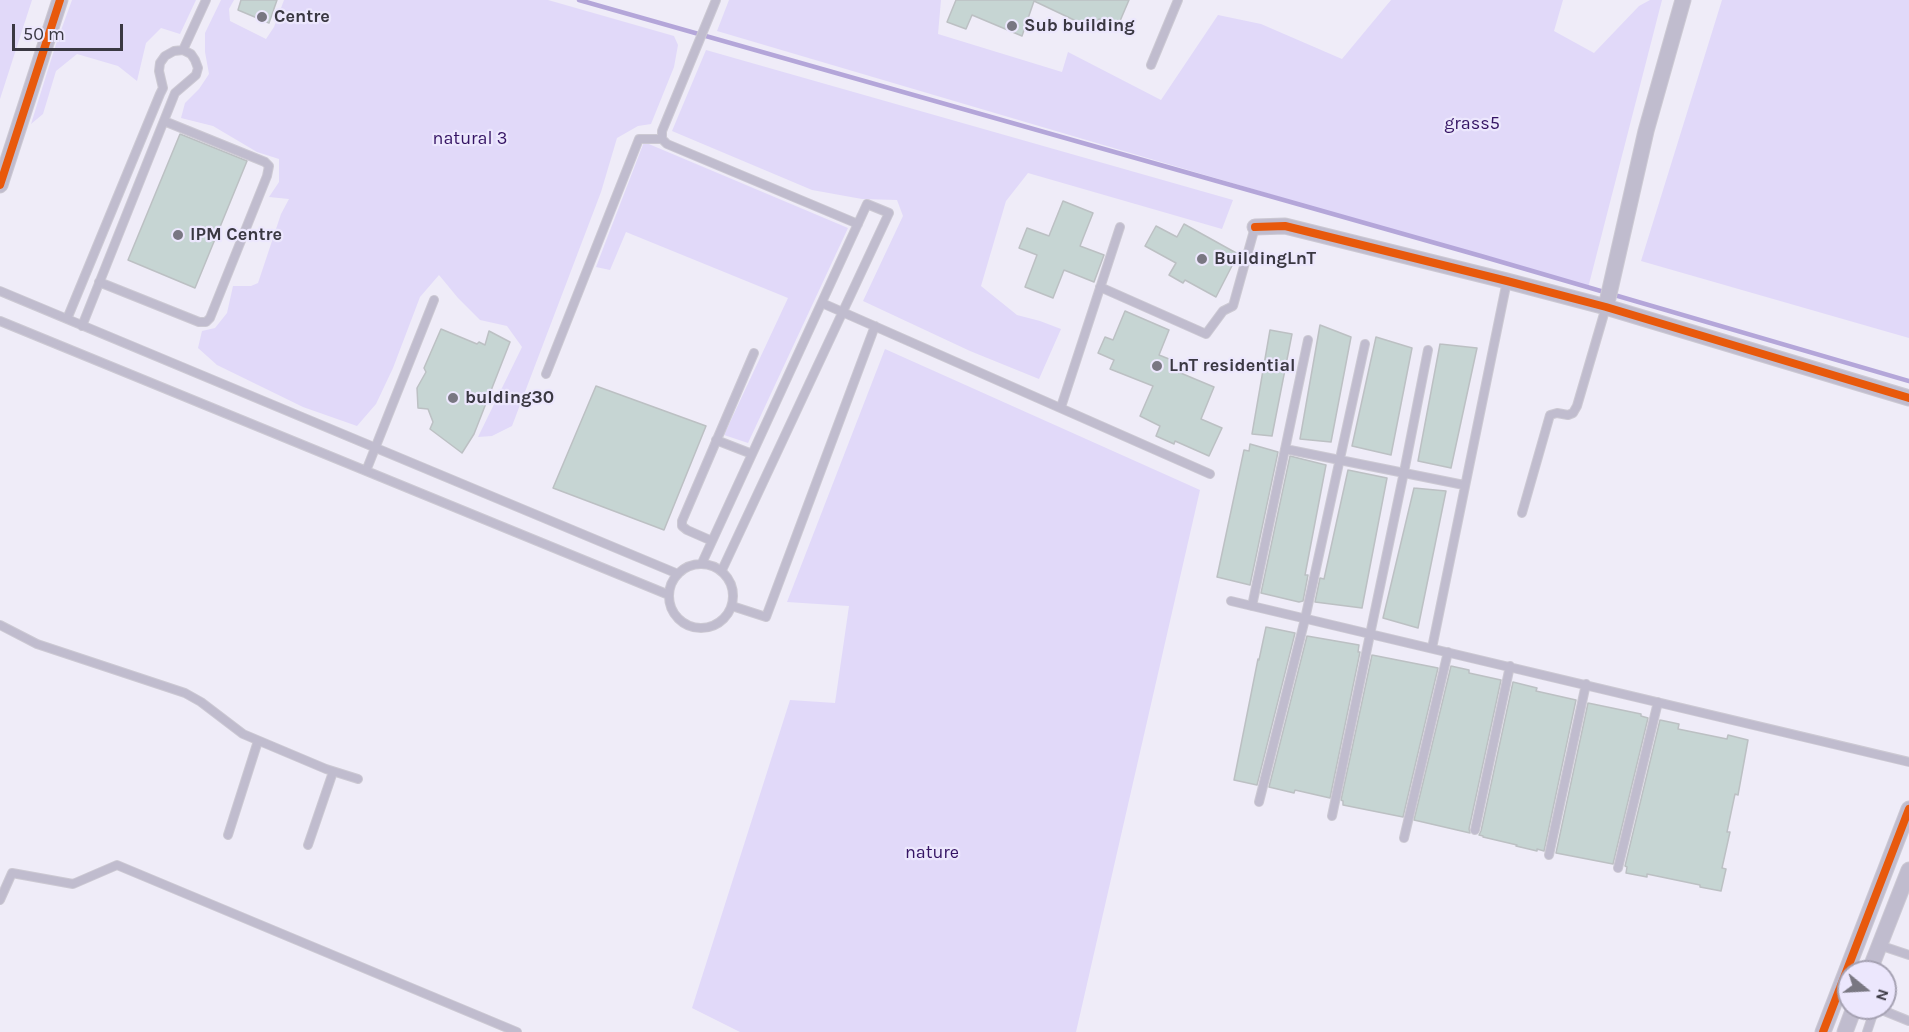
<!DOCTYPE html>
<html>
<head>
<meta charset="utf-8">
<style>
  body { margin:0 }
  #map { position:relative; width:1909px; height:1032px; overflow:hidden; background:#efecf8; font-family:Karla,sans-serif }
  canvas { display:block }
  .north { position:absolute; left:1837px; top:960px; width:60px; height:60px; box-sizing:border-box; background:#ece7fd; border:2px solid #a5a1b2; border-radius:50%; rotate:108deg; font-size:16px; font-weight:700; line-height:24px; text-align:center; color:#3a3842 }
  .north::after { content:''; display:block; margin:auto; width:21px; height:27px; background:#797782; clip-path:polygon(50% 0,100% 100%,50% 72%,0 100%) }
  .scale { position:absolute; left:12px; top:24px; width:111px; height:27px; box-sizing:border-box; border:3px solid #3a3842; border-top:0; padding-left:8px; font-size:18px; line-height:21px; white-space:nowrap; color:#3a3842; -webkit-text-stroke:4px #ece7fd; paint-order:stroke }
</style>
</head>
<body>
<div id="map">
<canvas width="1909" height="1032"></canvas>
<div class="north">N</div>
<div class="scale">50 m</div>
</div>
<script>
const ctx = document.querySelector('canvas').getContext('2d');
ctx.lineJoin = 'round';
function fillPath(path, color) { ctx.fillStyle = color; ctx.fill(path, 'evenodd'); }
const toPath = rows => new Path2D(rows.map(r => 'M' + r).join(''));
function stroke(path, color, width, dash) { ctx.strokeStyle = color; ctx.lineWidth = width; ctx.lineCap = dash ? 'butt' : 'round'; ctx.setLineDash(dash || []); ctx.stroke(path); }
function drawText(font, color, halo, rows, align = 'center') {
  ctx.font = font + ' Karla,sans-serif'; ctx.lineWidth = 4.5; ctx.setLineDash([]); ctx.textBaseline = 'middle'; ctx.strokeStyle = halo; ctx.fillStyle = color; for (const [text, x, y, turn = 0] of rows) {
    ctx.save(); ctx.translate(x, y); ctx.rotate((+turn || 0) * Math.PI / 180); ctx.textAlign = isNaN(turn) ? turn : align; if (halo) ctx.strokeText(text, 0, 0); ctx.fillText(text, 0, 0); ctx.restore();
  }
}
fillPath(toPath([
  [0,0,32,0,0,99],
  [72,0,196,0,180,34,161,28,146,43,137,81,118,66,77,54,56,71,43,114,31,124,56,44],
  [221,0,234,0,229,9,230,21,266,39,274,27,284,0,548,0,674,36,678,45,674,67,651,124,638,126,617,138,601,192,512,426,492,436,478,437,522,347,507,326,480,320,458,298,439,275,420,297,393,368,376,404,357,426,303,407,217,365,198,348,202,331,215,328,227,313,233,286,251,286,258,283,281,214,289,199,269,197,279,182,279,159,257,152,213,126,181,118,185,103,199,89,209,74,205,52,205,33],
  [729,0,941,0,938,34,1062,72,1068,52,1161,100,1218,15,1261,24,1342,59,1391,0,1563,0,1554,31,1594,53,1639,6,1650,0,1662,0,1588,288,717,31],
  [1722,0,1909,0,1909,338,1641,261],
  [706,50,1233,200,1222,229,1028,173,1006,201,981,286,1017,315,1040,321,1061,329,1039,379,970,351,863,301,903,216,897,200,862,199,812,190,672,131],
  [644,142,848,228,748,443,724,435,788,298,626,232,610,270,596,267],
  [885,349,1200,490,1076,1032,740,1032,692,1008,790,700,835,703,849,606,787,602]
]), '#e1d9f9');
stroke(toPath([
  [579,0,1481,256,1909,381]
]), '#b4a6d9', 4.5);
const building = toPath([
  [241,0,277,0,269,23,238,10,241,0],
  [956,0,1129,0,1117,28,1099,19,1093,29,1034,1,1022,36,972,15,966,29,947,22,956,0],
  [180,134,247,161,195,288,128,260,180,134],
  [1063,201,1093,213,1080,246,1104,255,1094,282,1064,270,1053,298,1025,287,1037,255,1019,248,1027,228,1049,236,1063,201],
  [1184,224,1238,254,1216,297,1185,280,1183,283,1169,275,1176,263,1145,246,1156,226,1177,237,1184,224],
  [1125,311,1169,330,1159,355,1174,361,1171,369,1214,387,1201,419,1222,428,1209,456,1175,441,1174,444,1156,436,1160,426,1140,416,1153,386,1110,369,1114,360,1098,353,1105,337,1113,340,1125,311],
  [1320,325,1351,337,1331,442,1300,439,1320,325],
  [441,329,477,344,479,342,485,345,489,331,510,342,474,434,462,453,430,429,433,422,428,409,418,408,417,388,426,372,424,368,441,329],
  [1270,330,1292,334,1272,436,1252,434,1270,330],
  [1376,337,1412,348,1391,455,1352,446,1376,337],
  [1440,344,1477,348,1451,468,1418,461,1440,344],
  [596,386,706,426,664,530,553,488,596,386],
  [1250,444,1278,452,1250,585,1217,577,1244,450,1249,451,1250,444],
  [1290,456,1326,465,1305,575,1308,575,1303,601,1299,602,1261,593,1290,456],
  [1348,470,1387,478,1362,608,1315,602,1320,578,1324,579,1348,470],
  [1414,488,1446,491,1418,628,1383,618,1414,488],
  [1266,627,1295,633,1257,785,1234,780,1258,659,1259,660,1266,627],
  [1307,636,1359,645,1358,652,1360,652,1330,798,1295,790,1294,793,1269,787,1307,636],
  [1372,655,1438,668,1403,817,1343,805,1343,801,1341,800,1372,655],
  [1451,666,1469,670,1469,673,1501,680,1469,829,1470,833,1414,820,1451,666],
  [1513,682,1537,688,1536,691,1576,700,1544,851,1537,849,1537,851,1516,846,1517,845,1483,837,1483,836,1479,835,1481,831,1513,682],
  [1588,703,1641,714,1641,716,1648,718,1613,864,1556,853,1588,703],
  [1660,720,1679,724,1678,729,1727,739,1728,735,1748,740,1738,795,1735,794,1727,832,1730,832,1722,868,1726,869,1721,891,1700,887,1700,885,1647,874,1647,877,1626,873,1627,867,1625,866,1660,720]
]);
fillPath(building, '#c6d5d3');
stroke(building, '#bcc0c3', 1.5);
const service = toPath([
  [183,50,206,0],
  [1151,65,1178,0],
  [662,139,662,131,716,0],
  [99,282,199,322,206,322,210,318,267,176,269,166,265,162,164,121],
  [1100,287,1206,334,1223,311,1233,306,1255,227],
  [0,291,678,574],
  [822,303,1210,474],
  [67,319,160,94,163,88,159,71,160,63,165,56,174,51,183,50,191,54,195,60,198,68,196,75,175,93,82,326],
  [0,321,669,595],
  [546,374,639,139,662,139,667,144,858,224],
  [1061,407,1120,227],
  [716,440,752,454],
  [1285,449,1464,485],
  [366,471,434,300],
  [1522,513,1550,415,1557,413,1568,415,1573,413,1577,406,1606,307],
  [712,541,687,530,682,526,682,521,754,353],
  [702,563,867,204,889,213,722,570],
  '669 596a32 32 0 1 1 64 0a32 32 0 1 1-64 0Z',
  [1231,601,1909,762],
  [732,606,766,617,875,326],
  [1252,606,1308,340],
  [0,625,37,644,185,693,201,702,243,734,326,769,358,779],
  [1432,648,1507,281],
  [1259,802,1305,619,1365,344],
  [1332,816,1404,472,1428,350],
  [1475,830,1510,666],
  [228,835,258,741],
  [1404,838,1448,652],
  [308,845,333,772],
  [1549,855,1586,684],
  [1618,868,1658,702],
  [0,900,12,873,73,884,117,865,517,1032],
  [1879,945,1909,955],
  [1877,1008,1909,1021],
  [1867,1032,1875,1008]
]);
const minor = toPath([
  [0,185,60,0],
  [1255,227,1285,226,1507,281,1606,307,1909,398],
  [1606,307,1646,131,1683,0],
  [1869,972,1909,870],
  [1823,1032,1909,809],
  [1845,1032,1854,1008]
]);
stroke(service, '#ccc9d3', 10);
stroke(minor, '#ccc9d3', 17);
stroke(service, '#c0bcce', 8);
stroke(minor, '#c0bcce', 15);
stroke(toPath([
  [0,185,60,0],
  [1255,227,1285,226,1507,281,1606,307,1909,398],
  [1823,1032,1909,809]
]), '#e8590c', 8);
for (const [x, y, r, color] of [
  [262,17,6,"#797782"],
  [1012,26,6,"#797782"],
  [178,235,6,"#797782"],
  [1202,259,6,"#797782"],
  [1157,366,6,"#797782"],
  [453,398,6,"#797782"]
]) { const dot = new Path2D(); dot.arc(x, y, r, 0, 2 * Math.PI); ctx.fillStyle = color; ctx.fill(dot); stroke(dot, '#ece7fd', 2); }
drawText('bold 18px', '#3a3842', '#ece7fd', [
  ["Centre",274,17],
  ["Sub building",1024,26],
  ["IPM Centre",190,235],
  ["BuildingLnT",1214,259],
  ["LnT residential",1169,366],
  ["bulding30",465,398]
], 'left');
drawText('18px', '#351464', '#ece7fd', [
  ["grass5",1472,124],
  ["natural 3",470,139],
  ["nature",932,853]
]);
</script>
</body>
</html>
